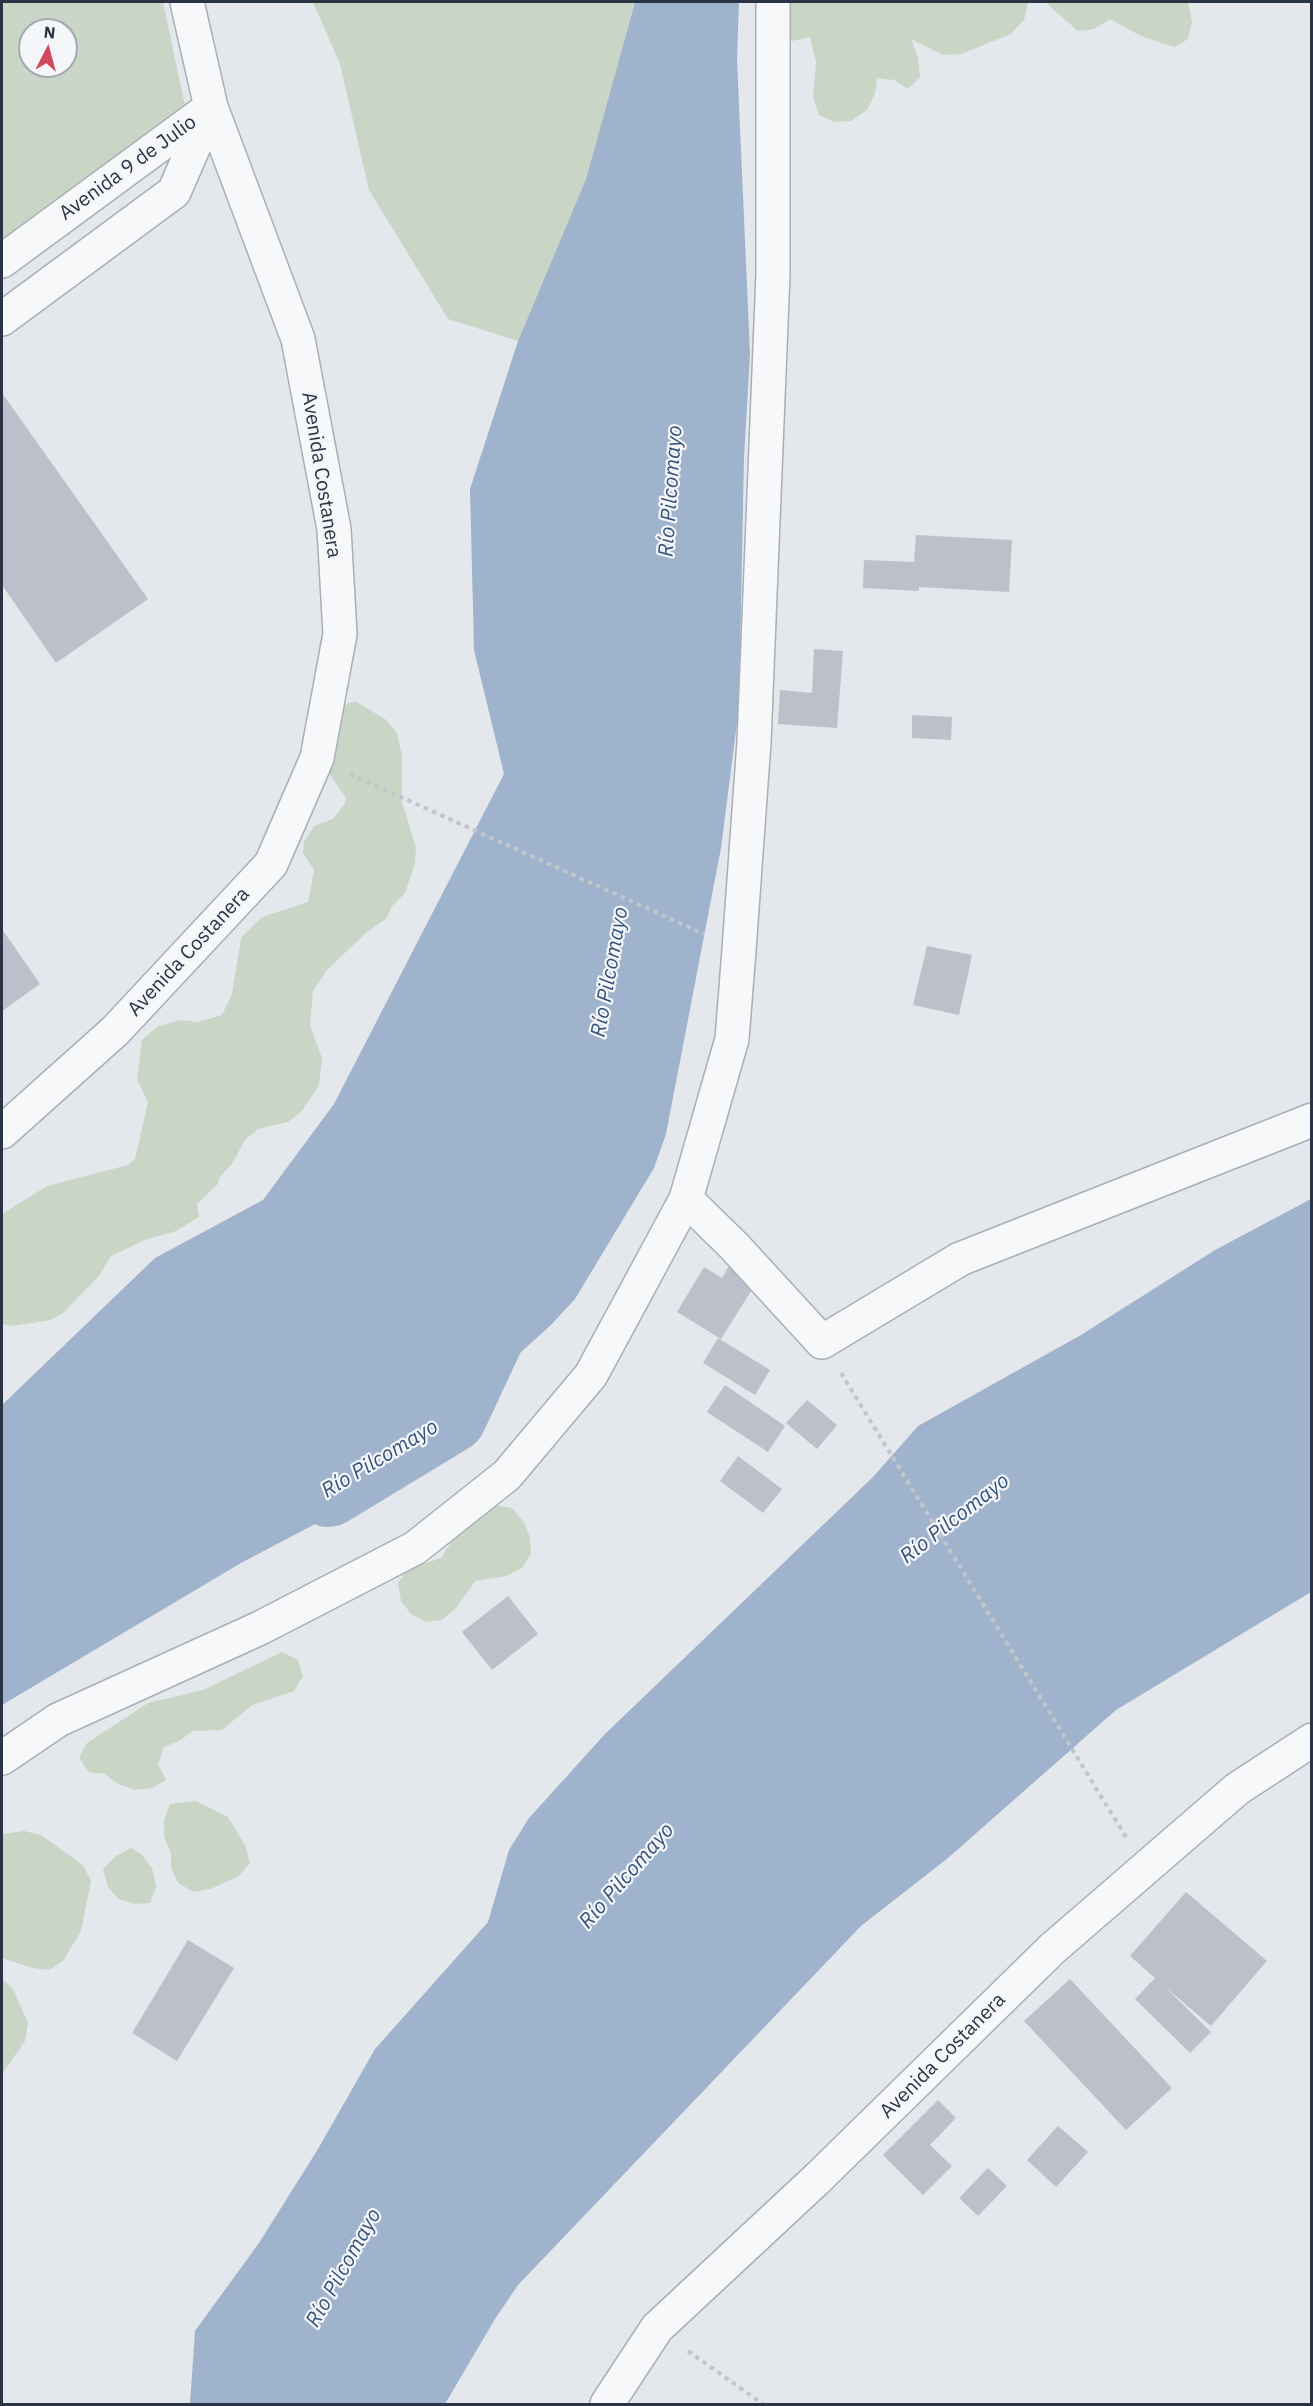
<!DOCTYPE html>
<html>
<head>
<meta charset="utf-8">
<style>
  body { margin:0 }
  #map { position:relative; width:1313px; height:2406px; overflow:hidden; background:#e4e7ec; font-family:"IBM Plex Sans",sans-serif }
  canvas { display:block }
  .frame { position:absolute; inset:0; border:3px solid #2b3445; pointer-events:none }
  .north { position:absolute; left:18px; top:18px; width:60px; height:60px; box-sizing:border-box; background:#f4f6f9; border:2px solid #a4a8b1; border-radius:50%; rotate:6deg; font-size:16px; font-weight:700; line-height:24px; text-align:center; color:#2b3445 }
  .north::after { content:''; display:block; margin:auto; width:21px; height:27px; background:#d1495b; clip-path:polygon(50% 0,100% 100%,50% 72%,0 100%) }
</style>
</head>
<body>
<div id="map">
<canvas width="1313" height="2406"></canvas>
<div class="frame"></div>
<div class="north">N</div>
</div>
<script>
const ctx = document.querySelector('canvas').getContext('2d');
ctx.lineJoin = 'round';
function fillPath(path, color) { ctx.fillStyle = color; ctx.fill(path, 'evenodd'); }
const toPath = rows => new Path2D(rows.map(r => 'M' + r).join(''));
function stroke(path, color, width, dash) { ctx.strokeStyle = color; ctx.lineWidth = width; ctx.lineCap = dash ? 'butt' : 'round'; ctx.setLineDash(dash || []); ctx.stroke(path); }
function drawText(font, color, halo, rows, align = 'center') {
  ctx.font = font + ' "IBM Plex Sans",sans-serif'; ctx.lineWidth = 4.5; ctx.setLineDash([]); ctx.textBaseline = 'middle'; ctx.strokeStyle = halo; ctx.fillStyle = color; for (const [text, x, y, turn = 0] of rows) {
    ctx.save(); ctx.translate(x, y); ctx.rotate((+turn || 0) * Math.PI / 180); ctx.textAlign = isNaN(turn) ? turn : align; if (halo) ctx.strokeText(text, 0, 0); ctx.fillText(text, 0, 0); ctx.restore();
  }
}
fillPath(toPath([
  [2,2,163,2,185,106,2,252],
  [30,30,66,30,66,66,30,66],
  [313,2,635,2,586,179,518,341,448,319,369,190,340,64],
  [757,2,1028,2,1028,3,1024,20,1011,34,961,54,943,55,911,39,918,57,920,77,908,89,894,80,877,78,875,94,867,110,851,121,835,122,819,115,813,97,816,62,810,37,792,41,778,34],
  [1045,2,1188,2,1192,22,1188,39,1174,47,1141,36,1110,19,1094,29,1078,31],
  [355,701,385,719,397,733,402,756,402,802,416,848,415,864,405,893,392,906,386,919,367,932,327,970,313,991,310,1026,322,1058,319,1085,302,1111,288,1122,258,1129,245,1140,232,1164,220,1177,218,1184,197,1204,199,1217,176,1231,145,1240,111,1256,99,1276,63,1313,51,1320,13,1326,2,1324,2,1214,47,1186,128,1165,135,1159,148,1102,137,1079,142,1040,157,1027,179,1020,198,1022,222,1015,232,994,241,938,262,917,308,902,314,870,303,853,304,842,314,826,333,819,345,803,346,798,330,775,329,762,341,710,347,704],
  [495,1505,512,1508,523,1521,530,1537,531,1554,522,1568,507,1576,475,1581,456,1608,442,1620,426,1622,411,1614,401,1601,398,1583,408,1569,441,1558,464,1522],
  [282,1652,298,1660,303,1676,294,1691,252,1705,222,1730,193,1731,179,1741,164,1747,158,1764,166,1780,152,1788,135,1790,118,1784,105,1774,89,1772,79,1758,87,1743,148,1703,203,1690],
  [196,1801,228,1817,245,1845,250,1863,239,1876,210,1889,194,1892,178,1883,171,1868,171,1853,164,1837,164,1821,170,1804],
  [24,1831,41,1835,83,1865,91,1881,81,1931,63,1961,49,1970,32,1968,2,1958,2,1834],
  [131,1848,141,1854,152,1868,156,1887,150,1903,135,1904,119,1899,108,1887,103,1869,116,1856],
  [2,1979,13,1989,28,2023,25,2041,2,2074]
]), '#c9d6c5');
fillPath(toPath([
  [635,2,739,2,737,59,750,354,744,458,739,707,721,848,666,1134,654,1168,575,1299,551,1325,450,1416,440,1417,414,1437,336,1513,241,1563,2,1705,2,1405,155,1258,263,1200,334,1104,504,774,474,650,470,489,518,341,586,179],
  [1311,1199,1311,1592,1116,1710,948,1858,861,1926,518,2285,495,2319,445,2404,190,2404,195,2331,259,2243,318,2149,375,2049,488,1922,509,1850,529,1818,605,1734,873,1477,918,1426,1081,1335,1215,1250]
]), '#9fb4cc');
stroke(toPath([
  [328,1490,450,1416,493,1324]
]), '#9fb4cc', 74);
fillPath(toPath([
  [2,393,148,599,56,663,2,585],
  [916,535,1012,540,1009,592,919,587,919,591,863,588,864,560,914,562],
  [814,649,843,651,837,728,778,724,780,690,812,693],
  [912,715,952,717,951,740,912,738],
  [2,929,40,984,2,1011],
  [927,946,972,955,959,1015,913,1005],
  [729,1266,756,1283,721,1339,677,1312,704,1267,722,1278],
  [718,1338,770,1370,755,1395,703,1363],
  [725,1385,785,1426,768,1452,707,1412],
  [807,1400,837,1425,817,1449,786,1423],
  [738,1456,782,1489,763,1513,720,1481],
  [508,1596,538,1634,492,1670,462,1632],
  [1186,1892,1267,1961,1211,2026,1164,1986,1211,2032,1190,2053,1135,1999,1155,1978,1130,1956],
  [188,1940,234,1968,177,2061,132,2033],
  [1070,1979,1172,2088,1126,2130,1024,2021],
  [938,2100,956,2118,930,2145,952,2166,923,2195,883,2155],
  [1058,2126,1088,2152,1056,2187,1027,2160],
  [988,2168,1007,2186,978,2216,959,2198]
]), '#bbc0ca');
const minor = toPath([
  [2,261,210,108],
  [2,319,174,192,211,107],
  [2,1132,115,1031,271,864,317,758,340,634,334,529,298,339,211,107,187,2],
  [686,1199,734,1246,822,1342,960,1259,1312,1120],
  [2,1758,58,1720,260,1628,415,1548,507,1475,591,1375,686,1199,732,1039,739,950,754,742,773,274,773,2],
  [607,2404,657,2328,817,2179,1052,1949,1237,1789,1312,1740]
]);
stroke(minor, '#a9aeb7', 36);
stroke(toPath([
  [350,774,704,934],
  [841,1373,1126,1837],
  [688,2351,763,2404]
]), '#c2c5cb', 4, [4.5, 4.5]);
stroke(minor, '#f7f8fa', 33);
drawText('20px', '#2b3445', '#f4f6f9', [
  ["Avenida 9 de Julio",128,168,-36],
  ["Avenida Costanera",321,475,81],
  ["Avenida Costanera",189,952,-47],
  ["Avenida Costanera",943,2056,-45]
]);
drawText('italic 21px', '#34527a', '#f4f6f9', [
  ["Río Pilcomayo",671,491,-86],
  ["Río Pilcomayo",610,972,-80],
  ["Río Pilcomayo",380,1459,-31],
  ["Río Pilcomayo",955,1519,-38],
  ["Río Pilcomayo",627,1876,-49],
  ["Río Pilcomayo",344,2268,-61]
]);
</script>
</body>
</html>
